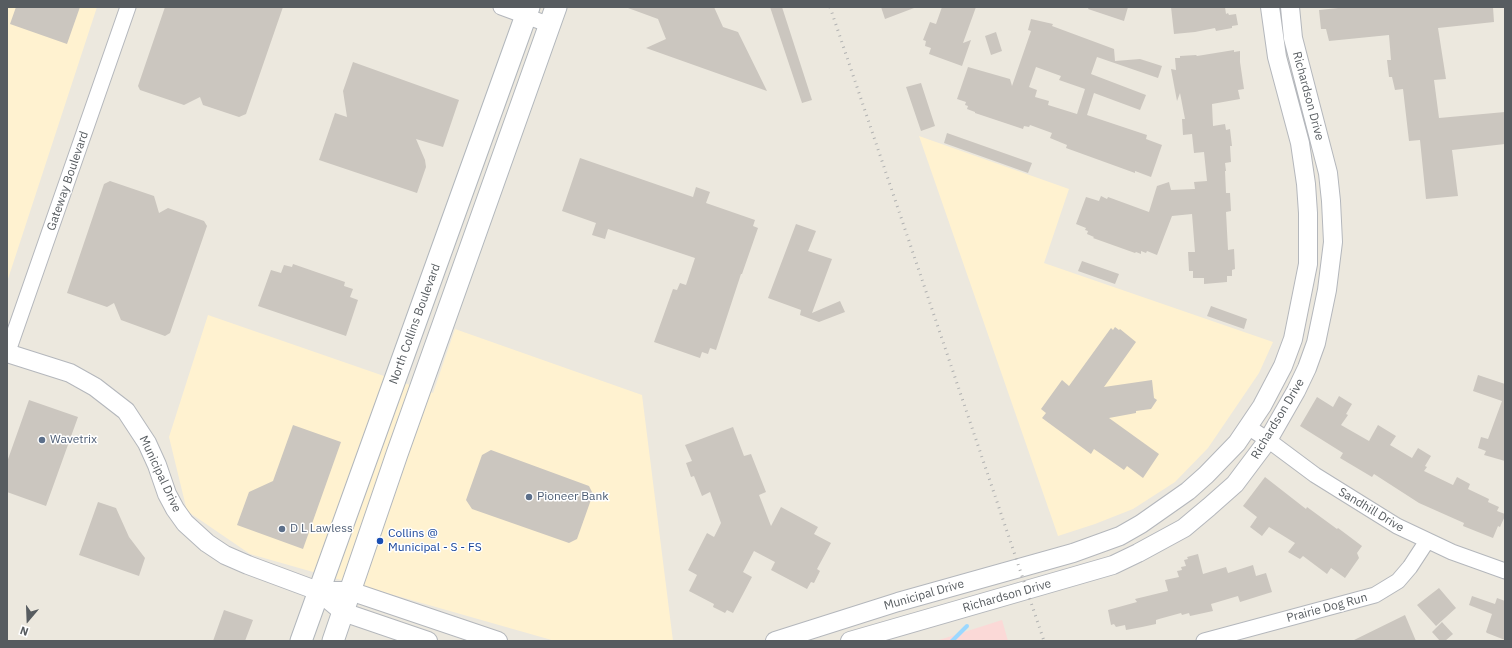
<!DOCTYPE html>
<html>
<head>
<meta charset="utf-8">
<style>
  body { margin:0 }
  #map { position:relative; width:1512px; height:648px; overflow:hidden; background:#ece8de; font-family:"IBM Plex Sans",sans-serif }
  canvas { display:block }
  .frame { position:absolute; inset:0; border:8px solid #575c60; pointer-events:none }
  .north { position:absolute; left:8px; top:600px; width:40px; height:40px; -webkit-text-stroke:3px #fff; paint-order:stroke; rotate:199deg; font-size:11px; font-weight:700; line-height:16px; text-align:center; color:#575c60 }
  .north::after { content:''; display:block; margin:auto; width:14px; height:18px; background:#575c60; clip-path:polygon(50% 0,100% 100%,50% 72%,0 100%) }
</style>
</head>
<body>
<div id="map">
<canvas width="1512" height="648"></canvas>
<div class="frame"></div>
<div class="north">N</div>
</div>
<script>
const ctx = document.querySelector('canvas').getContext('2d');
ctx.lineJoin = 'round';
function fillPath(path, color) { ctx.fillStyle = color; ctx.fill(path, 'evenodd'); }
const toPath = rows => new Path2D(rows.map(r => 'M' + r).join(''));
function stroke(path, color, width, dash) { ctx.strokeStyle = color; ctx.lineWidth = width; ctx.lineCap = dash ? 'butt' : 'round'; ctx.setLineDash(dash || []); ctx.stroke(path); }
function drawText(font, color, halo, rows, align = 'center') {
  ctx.font = font + ' "IBM Plex Sans",sans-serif'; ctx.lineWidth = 3; ctx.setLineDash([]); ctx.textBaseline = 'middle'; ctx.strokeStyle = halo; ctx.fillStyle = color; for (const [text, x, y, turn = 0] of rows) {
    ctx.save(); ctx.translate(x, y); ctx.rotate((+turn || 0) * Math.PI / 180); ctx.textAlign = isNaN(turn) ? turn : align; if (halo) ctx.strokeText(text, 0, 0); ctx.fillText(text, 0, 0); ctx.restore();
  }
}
fillPath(toPath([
  [7,7,97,7,7,282],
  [919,136,1069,189,1044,263,1273,342,1259,373,1208,448,1175,482,1133,509,1095,524,1058,536],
  [208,315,433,393,455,329,642,395,673,641,555,641,250,554,187,511,169,437]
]), '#fff2d0');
fillPath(toPath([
  [1002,620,1008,641,936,641]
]), '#fbd9d7');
stroke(toPath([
  [952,641,967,626]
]), '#9bd8ff', 4);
fillPath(toPath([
  [16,7,80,7,67,44,10,24],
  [165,7,283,7,246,114,239,117,203,105,200,97,184,105,140,90,138,86],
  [629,7,714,7,723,27,738,32,767,91,646,48,666,39,658,19,628,8],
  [770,7,782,7,812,100,802,103],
  [881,7,914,7,914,8,885,19],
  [942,7,976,7,963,43,971,40,962,66,929,54,931,48,925,46,926,41,923,40,930,22,936,24],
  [1089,7,1128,7,1124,21,1088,9],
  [1171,7,1225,7,1226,14,1228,13,1229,15,1236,14,1238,25,1232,26,1232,28,1216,31,1215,28,1195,32,1174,34],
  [1348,7,1493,7,1494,22,1438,28,1446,79,1434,80,1439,118,1505,112,1505,144,1452,150,1458,196,1426,199,1420,140,1409,141,1403,89,1395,90,1392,77,1389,77,1387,60,1391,60,1389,35,1329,41,1326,29,1321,29,1319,10],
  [1031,19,1053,24,1052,26,1114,49,1115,61,1140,59,1162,66,1158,78,1097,57,1091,74,1146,95,1140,110,1094,93,1087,115,1147,135,1146,139,1162,145,1151,177,1135,171,1135,173,1066,148,1067,145,1050,138,1052,133,1030,125,1029,127,1024,126,1023,129,975,113,975,112,967,109,968,106,965,105,966,102,957,99,968,67,1010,79,1012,86,1031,31,1028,30],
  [1036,67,1061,76,1059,80,1085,89,1077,114,1048,105,1049,101,1035,97,1037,90,1029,87],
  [996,32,1002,51,991,55,985,36],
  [1234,50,1234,52,1240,51,1240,62,1244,89,1238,90,1240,99,1212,104,1213,126,1225,124,1226,130,1230,129,1232,146,1230,146,1231,162,1225,163,1226,171,1225,171,1226,193,1230,193,1231,211,1226,212,1228,250,1234,249,1235,269,1232,270,1232,276,1227,276,1227,282,1204,284,1204,278,1193,278,1193,271,1189,271,1188,252,1195,252,1192,214,1172,216,1157,255,1147,251,1146,253,1141,251,1141,254,1136,252,1135,253,1093,238,1094,237,1087,234,1088,231,1085,230,1086,228,1076,224,1086,197,1099,201,1101,196,1107,199,1108,197,1149,212,1157,186,1169,182,1171,190,1195,189,1194,182,1207,181,1204,152,1194,153,1192,134,1183,135,1182,119,1185,119,1180,93,1177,101,1171,69,1176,70,1175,58,1180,58,1180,56,1196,55,1197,56],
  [353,62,459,100,443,147,416,139,425,160,426,167,417,193,319,160,335,113,347,117,343,91],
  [921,83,935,126,921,131,906,87],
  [947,133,1032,163,1028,173,944,143],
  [580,158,693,197,696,187,710,192,706,203,755,220,753,226,758,228,742,274,741,274,716,350,710,348,708,354,702,352,700,358,654,342,673,289,677,290,680,283,686,285,695,258,608,229,605,239,592,235,596,223,562,211],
  [110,181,154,196,159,213,168,208,204,221,207,226,170,333,165,336,121,320,114,303,107,307,67,293,104,184],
  [796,224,816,231,808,251,832,259,812,313,840,301,845,312,819,322,800,315,801,310,768,298],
  [1082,261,1119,274,1115,284,1078,271],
  [293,264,345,282,344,286,353,289,350,297,358,300,346,336,258,306,271,270,281,273,284,265,292,267],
  [1211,306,1247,319,1244,329,1207,316],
  [1115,327,1119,330,1120,329,1136,342,1104,387,1152,380,1154,398,1157,400,1151,409,1136,411,1136,413,1109,418,1159,454,1143,478,1127,466,1124,470,1094,449,1091,454,1042,418,1046,413,1041,409,1062,380,1069,386,1111,328,1113,330],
  [1478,375,1505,384,1505,461,1484,455,1486,451,1478,448,1481,437,1488,439,1502,401,1473,391],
  [1339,396,1352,404,1346,414,1348,415,1341,425,1369,441,1378,425,1396,436,1390,445,1412,458,1418,448,1431,456,1425,466,1427,467,1424,471,1453,485,1457,477,1470,484,1468,489,1489,499,1488,502,1499,507,1497,511,1505,514,1505,516,1500,527,1498,526,1493,538,1463,526,1464,523,1419,503,1374,474,1372,477,1340,458,1343,453,1300,426,1317,397,1333,407],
  [29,400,78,417,46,506,7,492,7,462],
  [293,425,341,442,303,549,237,525,249,492,273,481],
  [733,427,744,456,751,454,766,492,759,495,771,526,781,507,818,527,814,534,831,543,817,569,820,571,814,583,811,582,807,589,771,570,775,562,754,551,743,572,752,577,733,613,727,610,725,613,713,607,714,604,689,591,697,575,688,570,707,533,714,537,721,523,710,492,702,496,694,476,691,477,686,463,692,461,685,445],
  [491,450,589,486,593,494,577,539,569,543,472,509,466,500,482,455],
  [1265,477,1306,509,1307,507,1337,529,1338,528,1362,546,1357,553,1359,558,1345,578,1331,568,1327,574,1303,556,1300,559,1288,552,1295,543,1269,527,1262,536,1250,527,1257,517,1243,506],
  [98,502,116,508,129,537,145,558,139,576,79,555],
  [1198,554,1203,574,1226,567,1228,573,1253,565,1256,576,1266,573,1272,592,1240,602,1238,596,1211,604,1213,611,1190,616,1189,613,1182,615,1181,613,1159,619,1156,620,1156,624,1142,627,1126,630,1125,625,1116,627,1114,624,1111,625,1108,610,1137,602,1135,599,1168,591,1165,580,1179,577,1177,571,1182,570,1181,567,1186,566,1184,560,1188,559,1187,557],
  [1439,588,1456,608,1436,626,1417,605],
  [1472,596,1495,604,1497,598,1505,601,1505,640,1487,633,1486,632,1492,614,1469,605],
  [224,610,253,620,245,641,213,641],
  [1405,615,1416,641,1352,641],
  [1442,622,1453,634,1445,641,1440,641,1432,632]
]), '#cbc6bf');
const minor = toPath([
  [501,7,550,25],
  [7,354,128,7],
  [1248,427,1268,440,1315,475,1397,526,1452,552,1505,571],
  [1204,641,1375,595,1398,581,1410,567,1427,541]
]);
const tertiary = toPath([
  [7,353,70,373,95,387,126,411,147,443,157,465,167,494,175,509,185,523,207,543,225,555,248,565,318,591,343,612,428,641],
  [318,591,350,591,498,641],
  [775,641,898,602,1073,553,1120,536,1141,524,1188,491,1206,475,1237,443,1262,406,1283,366,1293,339,1308,264,1308,213,1306,184,1300,143,1277,57,1270,7],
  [850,641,1113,565,1138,553,1184,528,1209,507,1235,484,1268,440,1296,391,1307,368,1316,343,1327,290,1333,242,1331,201,1328,173,1293,38,1290,7]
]);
const secondary = toPath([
  [301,641,529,7],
  [333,641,397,454,556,7]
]);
stroke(minor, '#b4b7bc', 17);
stroke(tertiary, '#b4b7bc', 20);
stroke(secondary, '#b2b7bc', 23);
stroke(minor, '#fff', 15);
stroke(tertiary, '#fff', 18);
stroke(secondary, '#fff', 21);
stroke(toPath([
  [830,7,1044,641]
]), '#b0b1b1', 3, [1, 5]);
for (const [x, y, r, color] of [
  [42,440,4,"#5c6f8a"],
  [529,497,4,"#5c6f8a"],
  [282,529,4,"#5c6f8a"],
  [380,541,4,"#1a4fb4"]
]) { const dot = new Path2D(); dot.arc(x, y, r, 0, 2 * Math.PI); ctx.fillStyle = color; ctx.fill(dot); stroke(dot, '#fff', 1.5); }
drawText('12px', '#575c60', '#fff', [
  ["Richardson Drive",1308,96,75],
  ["Gateway Boulevard",68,181,-71],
  ["North Collins Boulevard",415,324,-70],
  ["Richardson Drive",1278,419,-59],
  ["Municipal Drive",160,474,65],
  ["Sandhill Drive",1371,510,31],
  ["Municipal Drive",924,595,-16],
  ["Richardson Drive",1007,596,-16],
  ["Prairie Dog Run",1327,608,-15]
]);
drawText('12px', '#4e5e75', '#fff', [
  ["Wavetrix",50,440],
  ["Pioneer Bank",537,497],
  ["D L Lawless",290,529]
], 'left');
drawText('12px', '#164399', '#fff', [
  ["Collins @",388,534],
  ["Municipal - S - FS",388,548]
], 'left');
</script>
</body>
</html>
